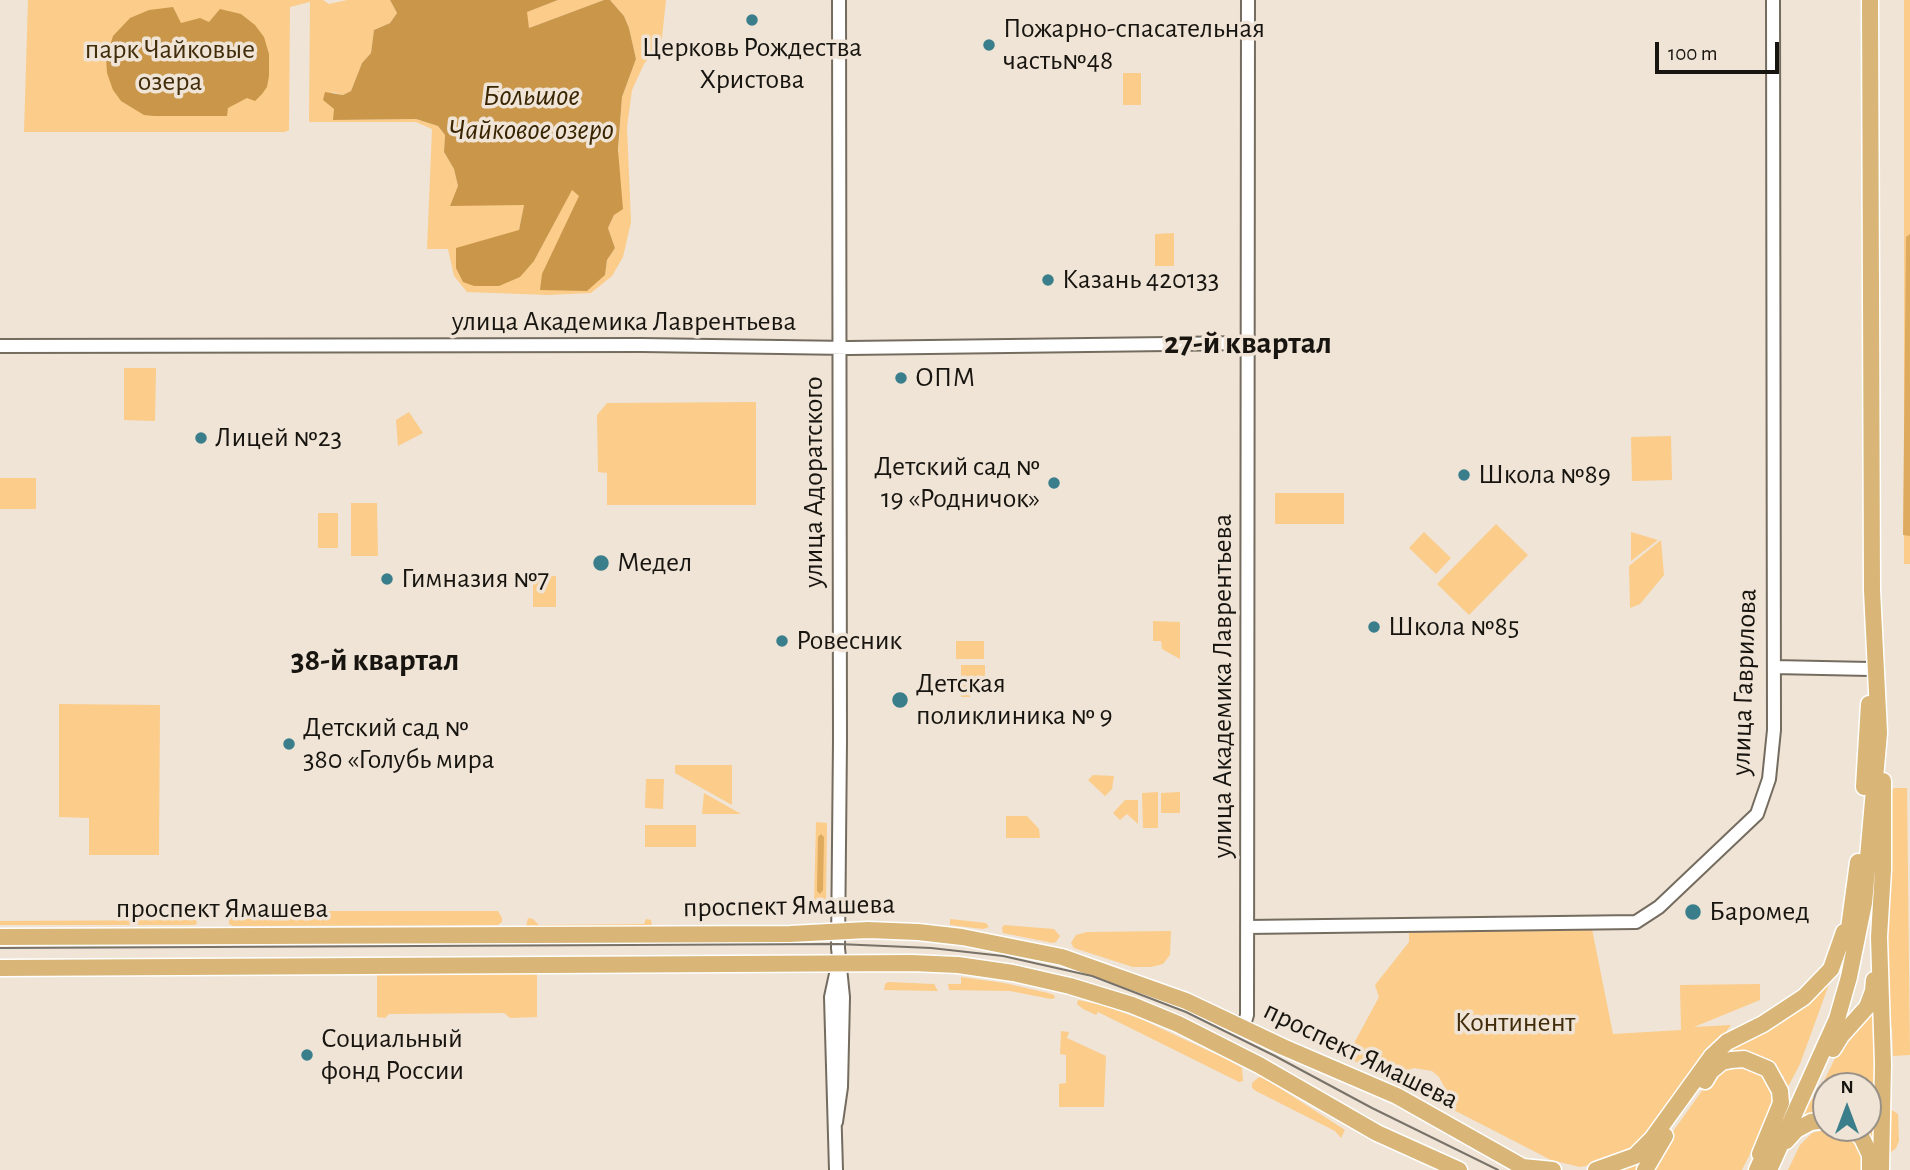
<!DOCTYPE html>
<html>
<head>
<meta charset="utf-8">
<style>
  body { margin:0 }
  #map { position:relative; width:1910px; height:1170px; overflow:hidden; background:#efe4d6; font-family:"Alegreya Sans",sans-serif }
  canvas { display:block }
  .north { position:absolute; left:1812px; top:1072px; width:70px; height:70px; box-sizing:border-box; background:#efe4d6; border:2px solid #999187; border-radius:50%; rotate:0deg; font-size:19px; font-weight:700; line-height:28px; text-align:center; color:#181510 }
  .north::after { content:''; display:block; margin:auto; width:24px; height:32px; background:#3a7e8c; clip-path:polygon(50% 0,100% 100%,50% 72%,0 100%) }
  .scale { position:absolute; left:1655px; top:42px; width:124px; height:32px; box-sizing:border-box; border:4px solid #181510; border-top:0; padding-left:9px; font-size:21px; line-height:24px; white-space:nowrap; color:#181510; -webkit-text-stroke:5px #efe4d6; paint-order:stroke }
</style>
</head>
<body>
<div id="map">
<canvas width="1910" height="1170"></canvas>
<div class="north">N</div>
<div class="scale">100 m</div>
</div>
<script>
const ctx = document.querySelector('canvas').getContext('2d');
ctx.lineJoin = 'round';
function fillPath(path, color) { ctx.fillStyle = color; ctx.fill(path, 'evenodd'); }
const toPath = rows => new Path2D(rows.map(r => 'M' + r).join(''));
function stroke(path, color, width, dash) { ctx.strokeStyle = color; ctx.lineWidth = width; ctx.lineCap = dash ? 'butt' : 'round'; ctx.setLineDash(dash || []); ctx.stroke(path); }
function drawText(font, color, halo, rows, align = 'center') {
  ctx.font = font + ' "Alegreya Sans",sans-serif'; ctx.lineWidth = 7; ctx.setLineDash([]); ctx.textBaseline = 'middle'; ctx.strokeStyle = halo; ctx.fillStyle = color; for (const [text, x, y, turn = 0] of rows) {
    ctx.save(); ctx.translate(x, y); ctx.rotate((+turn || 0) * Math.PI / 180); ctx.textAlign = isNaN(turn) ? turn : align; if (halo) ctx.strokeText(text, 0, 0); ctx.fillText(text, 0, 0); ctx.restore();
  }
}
fillPath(toPath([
  [28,0,323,0,329,4,347,0,390,0,397,13,390,23,374,30,371,53,362,63,351,91,343,95,332,92,328,104,335,109,333,120,416,119,438,126,445,135,444,152,454,169,458,186,524,205,519,230,534,261,572,189,580,196,562,236,605,275,607,260,615,248,608,228,614,215,622,97,636,59,629,28,624,16,610,0,666,0,662,38,644,64,632,90,627,127,631,222,623,257,612,276,591,293,548,295,467,292,454,276,448,249,427,249,432,129,416,122,309,122,310,2,290,7,289,130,285,132,24,132],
  [558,0,604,0,529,28,526,12],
  [1904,0,1910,0,1910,564,1904,564],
  [1123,73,1141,73,1141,105,1123,105],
  [1174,233,1174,266,1155,266,1155,234],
  [124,368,156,368,155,421,124,420],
  [756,402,756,505,607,505,607,473,598,472,597,415,607,403],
  [409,412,423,433,398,446,396,420],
  [1671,436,1672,480,1632,481,1631,437],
  [0,478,36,478,36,509,0,509],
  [1275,493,1344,493,1344,524,1275,524],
  [351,503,377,503,378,556,351,556],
  [318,513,338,513,338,548,318,548],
  [1496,524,1528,555,1469,615,1437,584],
  [1424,532,1451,558,1436,574,1409,548],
  [1631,532,1658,540,1631,561],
  [1661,540,1664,575,1640,604,1630,608,1629,566],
  [533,576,556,576,556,607,533,607],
  [1153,621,1180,622,1180,659,1162,649,1161,641,1153,641],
  [956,641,984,641,984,659,956,659],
  [961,665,985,665,985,681,971,681,970,697,961,697],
  [59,704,160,705,159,855,89,855,89,818,59,817],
  [675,765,732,765,732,805,675,773],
  [1093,775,1114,776,1112,789,1105,796,1088,780],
  [646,779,664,779,663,809,645,808],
  [1894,788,1907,788,1910,1055,1893,1056,1892,1030,1885,1003,1891,791],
  [1158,792,1158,828,1143,828,1142,793],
  [1180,792,1180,813,1161,813,1161,793],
  [704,793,741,814,702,814],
  [1125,800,1138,800,1138,824,1127,814,1120,820,1113,813],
  [1006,816,1027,816,1039,829,1040,838,1006,838],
  [816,822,827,823,826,904,814,904],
  [645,825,696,825,696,847,645,847],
  [239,911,498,911,502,918,502,922,498,925,233,926,229,924,229,916],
  [528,918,533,919,539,925,644,924,646,919,651,920,652,926,649,928,526,927],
  [950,919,986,923,989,927,983,929,950,925],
  [196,920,197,924,193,925,0,925,0,921],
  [1004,925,1054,929,1060,936,1056,942,1053,943,1003,933,1002,928],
  [1409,928,1592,929,1613,1034,1681,1030,1680,985,1760,984,1760,1000,1694,1027,1731,1025,1650,1131,1636,1145,1610,1161,1580,1167,1551,1160,1446,1106,1444,1086,1439,1077,1432,1071,1414,1068,1392,1076,1346,1058,1379,997,1375,985,1409,942],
  [1171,931,1170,955,1163,964,1151,967,1133,967,1074,948,1071,943,1076,935,1087,932],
  [537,973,537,1017,510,1018,504,1013,389,1014,385,1018,377,1017,377,974],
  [1832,976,1800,1064,1782,1098,1784,1077,1768,1061,1715,1063,1650,1152,1641,1170,1613,1170,1732,1043,1804,1007],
  [961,977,1004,983,1048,993,1054,995,1055,998,1051,999,1010,991,949,990,948,984,961,984],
  [888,982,934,984,938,991,884,990,885,984],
  [1876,990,1877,1170,1859,1128,1868,1128,1868,1086,1826,1086,1826,1114,1797,1122,1824,1081,1841,1046],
  [1078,1000,1102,1005,1143,1020,1226,1059,1242,1068,1243,1081,1239,1082,1098,1012,1096,1015,1083,1009,1077,1004],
  [1061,1031,1069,1032,1067,1038,1106,1056,1104,1107,1059,1107,1059,1084,1066,1083,1066,1055,1060,1054],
  [1745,1063,1767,1077,1772,1093,1772,1110,1742,1170,1651,1170,1664,1144,1714,1074,1729,1064],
  [1259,1077,1264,1078,1345,1130,1341,1138,1335,1131,1256,1091,1252,1088,1252,1083],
  [1890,1109,1898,1114,1899,1141,1896,1148,1890,1153,1885,1151],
  [1829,1129,1853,1137,1866,1151,1866,1170,1788,1170,1800,1145,1812,1133]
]), '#fbcc8a');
fillPath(toPath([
  [1910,234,1910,536,1903,535,1906,237],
  [821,834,824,837,823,890,820,894,817,891,818,837]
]), '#deaa5e');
fillPath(toPath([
  [390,0,558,0,527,12,529,28,604,0,610,0,624,16,629,28,636,59,622,97,618,150,623,209,614,215,608,228,615,248,607,260,605,275,587,291,540,290,542,274,579,196,572,190,534,261,520,277,499,286,474,286,463,282,456,268,456,248,519,230,524,205,450,206,458,186,454,169,444,152,445,135,438,126,416,119,333,120,334,109,323,100,325,92,343,95,351,91,362,63,371,53,374,30,390,23,397,13],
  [173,7,181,23,200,18,209,22,220,9,241,14,255,25,264,37,269,54,269,76,267,87,262,94,255,101,247,98,228,108,227,116,154,116,144,115,121,101,113,90,107,73,106,58,113,36,130,18,149,10]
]), '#ca974a');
const minor = toPath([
  [0,346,642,345,849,348,1248,343],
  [1774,667,1870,669],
  [1247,927,1636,922,1659,907,1757,814,1769,779,1774,730,1773,0],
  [1243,1028,1247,1015,1248,0],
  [836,1122,841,1087,843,997,838,948,840,741,839,0],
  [836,1170,831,997,836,974]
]);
const major = toPath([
  [1864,787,1869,704],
  [0,937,790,934,868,930,918,932,962,937,1062,957,1186,1001,1283,1047,1397,1096,1528,1170],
  [1847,943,1858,862],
  [0,968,912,963,958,965,1013,973,1070,986,1132,1005,1178,1024,1259,1065,1377,1133,1459,1170],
  [1833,1049,1841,1036,1867,1007,1873,991,1874,980],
  [1705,1081,1711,1071,1722,1062,1731,1060,1744,1059,1768,1069,1780,1091,1781,1103,1760,1154],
  [1851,1128,1862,1138,1870,1155,1870,1170],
  [1786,1141,1796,1130,1811,1122,1826,1120],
  [1523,1167,1553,1170],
  [1596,1170,1635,1156,1652,1139,1712,1056,1727,1042,1763,1024,1804,997,1831,969,1844,932],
  [1645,1170,1665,1136],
  [1757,1170,1768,1146],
  [1769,1170,1837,1019,1849,977,1864,903,1879,733,1872,590,1870,0],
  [1881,1170,1883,1064,1879,937,1883,870,1883,781]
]);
stroke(minor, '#756c60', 16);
stroke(major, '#fff', 19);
stroke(minor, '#fff', 12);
stroke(major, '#d9b678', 16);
stroke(toPath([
  [0,948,838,944,931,948,1003,956,1092,976,1186,1012,1275,1056,1372,1108,1498,1170]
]), '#787269', 2);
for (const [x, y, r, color] of [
  [752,20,7,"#3a7e8c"],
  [989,45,7,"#3a7e8c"],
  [1048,280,7,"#3a7e8c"],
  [901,378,7,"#3a7e8c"],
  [201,438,7,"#3a7e8c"],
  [1464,475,7,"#3a7e8c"],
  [1054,483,7,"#3a7e8c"],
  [601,563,9,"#3a7e8c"],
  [387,579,7,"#3a7e8c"],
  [1374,627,7,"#3a7e8c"],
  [782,641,7,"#3a7e8c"],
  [900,700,9,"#3a7e8c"],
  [289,744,7,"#3a7e8c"],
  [1693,912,9,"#3a7e8c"],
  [307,1055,7,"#3a7e8c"]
]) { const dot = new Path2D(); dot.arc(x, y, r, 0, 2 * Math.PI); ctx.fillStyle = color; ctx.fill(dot); stroke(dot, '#efe4d6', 2.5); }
drawText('28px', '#181510', '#efe4d6', [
  ["Пожарно-спасательная",1003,29],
  ["часть№48",1003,61],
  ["Церковь Рождества",752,48,"center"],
  ["Христова",752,80,"center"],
  ["Казань 420133",1062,280],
  ["ОПМ",915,378],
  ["Лицей №23",215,438],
  ["Детский сад №",1040,467,"right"],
  ["19 «Родничок»",1040,499,"right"],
  ["Школа №89",1478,475],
  ["Медел",617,563],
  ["Гимназия №7",401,579],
  ["Школа №85",1388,627],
  ["Ровесник",796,641],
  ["Детская",916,684],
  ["поликлиника № 9",916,716],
  ["Детский сад №",303,728],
  ["380 «Голубь мира",303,760],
  ["Баромед",1709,912],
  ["Социальный",321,1039],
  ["фонд России",321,1071]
], 'left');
drawText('28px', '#422d0b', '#efe4d6', [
  ["парк Чайковые",170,50],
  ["озера",170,82],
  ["Континент",1515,1023]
]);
drawText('28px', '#181510', '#efe4d6', [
  ["улица Академика Лаврентьева",624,322],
  ["улица Адоратского",814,482,-90],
  ["улица Гаврилова",1744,682,-88],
  ["улица Академика Лаврентьева",1223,686,-90],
  ["проспект Ямашева",789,906,-1],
  ["проспект Ямашева",222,909],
  ["проспект Ямашева",1361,1055,26]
]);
drawText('italic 30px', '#392502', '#efe4d6', [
  ["Большое",531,96],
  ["Чайковое озеро",531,130]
]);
drawText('bold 32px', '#181510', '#efe4d6', [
  ["27-й квартал",1248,343],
  ["38-й квартал",375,660]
]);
</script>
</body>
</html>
